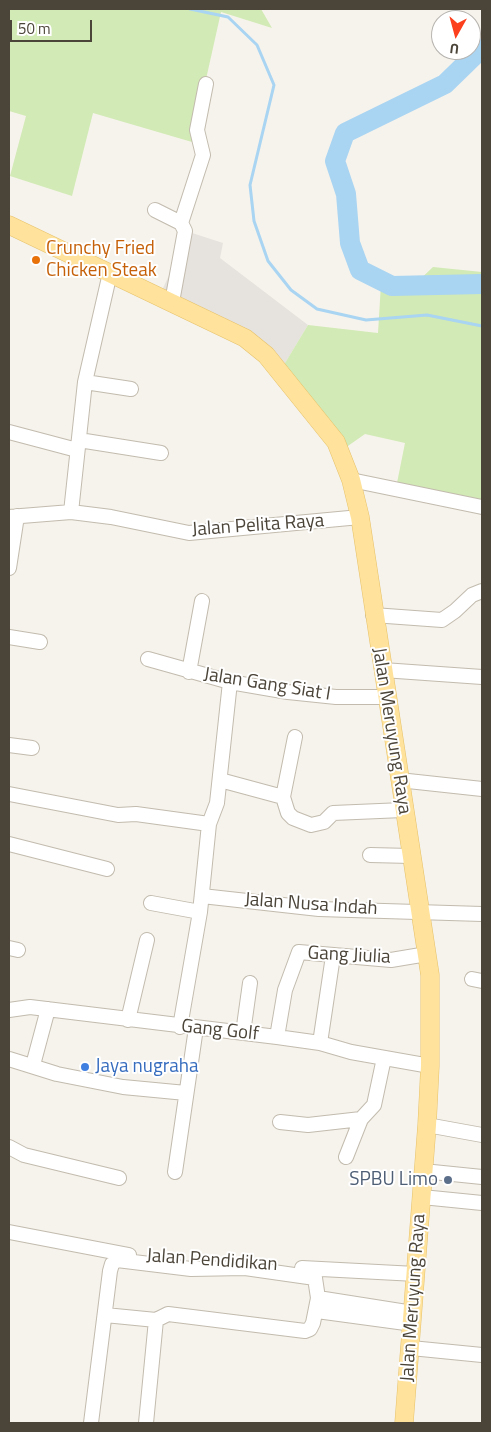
<!DOCTYPE html>
<html>
<head>
<meta charset="utf-8">
<style>
  body { margin:0 }
  #map { position:relative; width:491px; height:1432px; overflow:hidden; background:#f6f3ec; font-family:"Titillium Web",sans-serif }
  canvas { display:block }
  .frame { position:absolute; inset:0; border:10px solid #4b4439; pointer-events:none }
  .north { position:absolute; left:431px; top:10px; width:50px; height:50px; box-sizing:border-box; background:#fff; border:1px solid #b7b4b0; border-radius:50%; rotate:187deg; font-size:14px; font-weight:700; line-height:20px; text-align:center; color:#4b4439 }
  .north::after { content:''; display:block; margin:auto; width:18px; height:22px; background:#fc3f1d; clip-path:polygon(50% 0,100% 100%,50% 72%,0 100%) }
  .scale { position:absolute; left:10px; top:20px; width:82px; height:22px; box-sizing:border-box; border:2px solid #4b4439; border-top:0; padding-left:6px; font-size:15px; line-height:18px; white-space:nowrap; color:#4b4439; -webkit-text-stroke:4px #fff; paint-order:stroke }
</style>
</head>
<body>
<div id="map">
<canvas width="491" height="1432"></canvas>
<div class="frame"></div>
<div class="north">U</div>
<div class="scale">50 m</div>
</div>
<script>
const ctx = document.querySelector('canvas').getContext('2d');
ctx.lineJoin = 'round';
function fillPath(path, color) { ctx.fillStyle = color; ctx.fill(path, 'evenodd'); }
const toPath = rows => new Path2D(rows.map(r => 'M' + r).join(''));
function stroke(path, color, width, dash) { ctx.strokeStyle = color; ctx.lineWidth = width; ctx.lineCap = dash ? 'butt' : 'round'; ctx.setLineDash(dash || []); ctx.stroke(path); }
function drawText(font, color, halo, rows, align = 'center') {
  ctx.font = font + ' "Titillium Web",sans-serif'; ctx.lineWidth = 4; ctx.setLineDash([]); ctx.textBaseline = 'middle'; ctx.strokeStyle = halo; ctx.fillStyle = color; for (const [text, x, y, turn = 0] of rows) {
    ctx.save(); ctx.translate(x, y); ctx.rotate((+turn || 0) * Math.PI / 180); ctx.textAlign = isNaN(turn) ? turn : align; if (halo) ctx.strokeText(text, 0, 0); ctx.fillText(text, 0, 0); ctx.restore();
  }
}
fillPath(toPath([
  [189,232,223,243,220,258,308,325,282,368,158,299]
]), '#e6e2dd');
fillPath(toPath([
  [9,9,261,9,272,28,221,12,192,142,93,113,72,196,10,176,26,116,9,111],
  [433,267,482,272,482,511,395,493,405,443,365,434,345,448,282,368,308,325,378,333,381,284,412,287]
]), '#d2eab5');
stroke(toPath([
  [190,9,228,17,257,45,274,85,250,185,254,221,268,261,291,290,317,309,366,320,427,315,482,326]
]), '#a9d4f2', 3);
stroke(toPath([
  [482,48,445,84,345,133,335,161,346,194,350,243,360,270,392,286,482,284]
]), '#a9d4f2', 20);
const minor = toPath([
  [155,210,181,223,185,231,172,302],
  [181,223,203,155,197,130,206,84],
  [85,382,131,389],
  [9,432,77,450],
  [79,440,161,453],
  [351,480,482,507],
  [71,512,85,382,110,273],
  [9,517,71,512,111,517,189,533,360,517],
  [9,568,17,516],
  [373,615,442,620,455,611,472,595,482,591],
  [9,637,40,642],
  [148,659,230,682,288,692,336,697,388,697],
  [383,670,482,677],
  [189,672,202,601],
  [9,745,32,748],
  [220,780,283,797,288,813,293,818,311,825,324,822,333,813,403,810],
  [399,780,482,789],
  [9,794,118,815,136,814,209,824,200,912,180,1027],
  [283,797,295,737],
  [209,824,217,803,230,682],
  [9,844,107,869],
  [370,855,411,856],
  [202,896,319,909,482,914],
  [151,903,200,912],
  [9,948,18,950],
  [472,979,482,981],
  [9,1010,30,1007,277,1037,320,1043,351,1052,430,1066],
  [128,1020,147,940],
  [243,1033,250,983],
  [277,1037,285,990,299,952,391,960,427,954],
  [320,1043,333,956],
  [9,1059,57,1074,123,1087,186,1093],
  [33,1065,48,1009],
  [280,1122,308,1125,361,1119,374,1105,384,1058],
  [427,1125,482,1135],
  [9,1147,24,1155,119,1178],
  [346,1157,361,1119],
  [423,1171,482,1177],
  [175,1172,196,1028],
  [422,1197,482,1203],
  [9,1232,129,1255],
  [302,1268,416,1274],
  [318,1298,413,1313],
  [317,1311,413,1324],
  [411,1348,482,1355],
  [91,1423,110,1271,112,1264,117,1260,191,1269,245,1268,315,1278,318,1298,313,1323,310,1329,305,1331,168,1314,156,1320,105,1315],
  [146,1423,156,1320]
]);
const major = toPath([
  [9,225,245,338,266,355,336,442,351,480,360,517,430,975,430,1066,427,1125,404,1423]
]);
stroke(minor, '#c2bbae', 16);
stroke(major, '#e6c16a', 19);
stroke(minor, '#fff', 14);
stroke(major, '#ffe39c', 18);
for (const [x, y, r, color] of [
  [36,260,5,"#e8710a"],
  [85,1067,5,"#3f7fe0"],
  [448,1180,5,"#5c6f8a"]
]) { const dot = new Path2D(); dot.arc(x, y, r, 0, 2 * Math.PI); ctx.fillStyle = color; ctx.fill(dot); stroke(dot, '#fff', 2); }
drawText('19px', '#c56008', '#fff', [
  ["Crunchy Fried",46,249],
  ["Chicken Steak",46,271]
], 'left');
drawText('19px', '#4b4439', '#fff', [
  ["Jalan Pelita Raya",258,526,-4],
  ["Jalan Gang Siat I",267,685,9],
  ["Jalan Meruyung Raya",391,731,81],
  ["Jalan Nusa Indah",311,905,4],
  ["Gang Jiulia",349,956,3],
  ["Gang Golf",220,1031,6],
  ["Jalan Pendidikan",212,1261,4],
  ["Jalan Meruyung Raya",414,1298,-86]
]);
drawText('19px', '#366cbe', '#fff', [
  ["Jaya nugraha",95,1067]
], 'left');
drawText('19px', '#4e5e75', '#fff', [
  ["SPBU Limo",438,1180]
], 'right');
</script>
</body>
</html>
